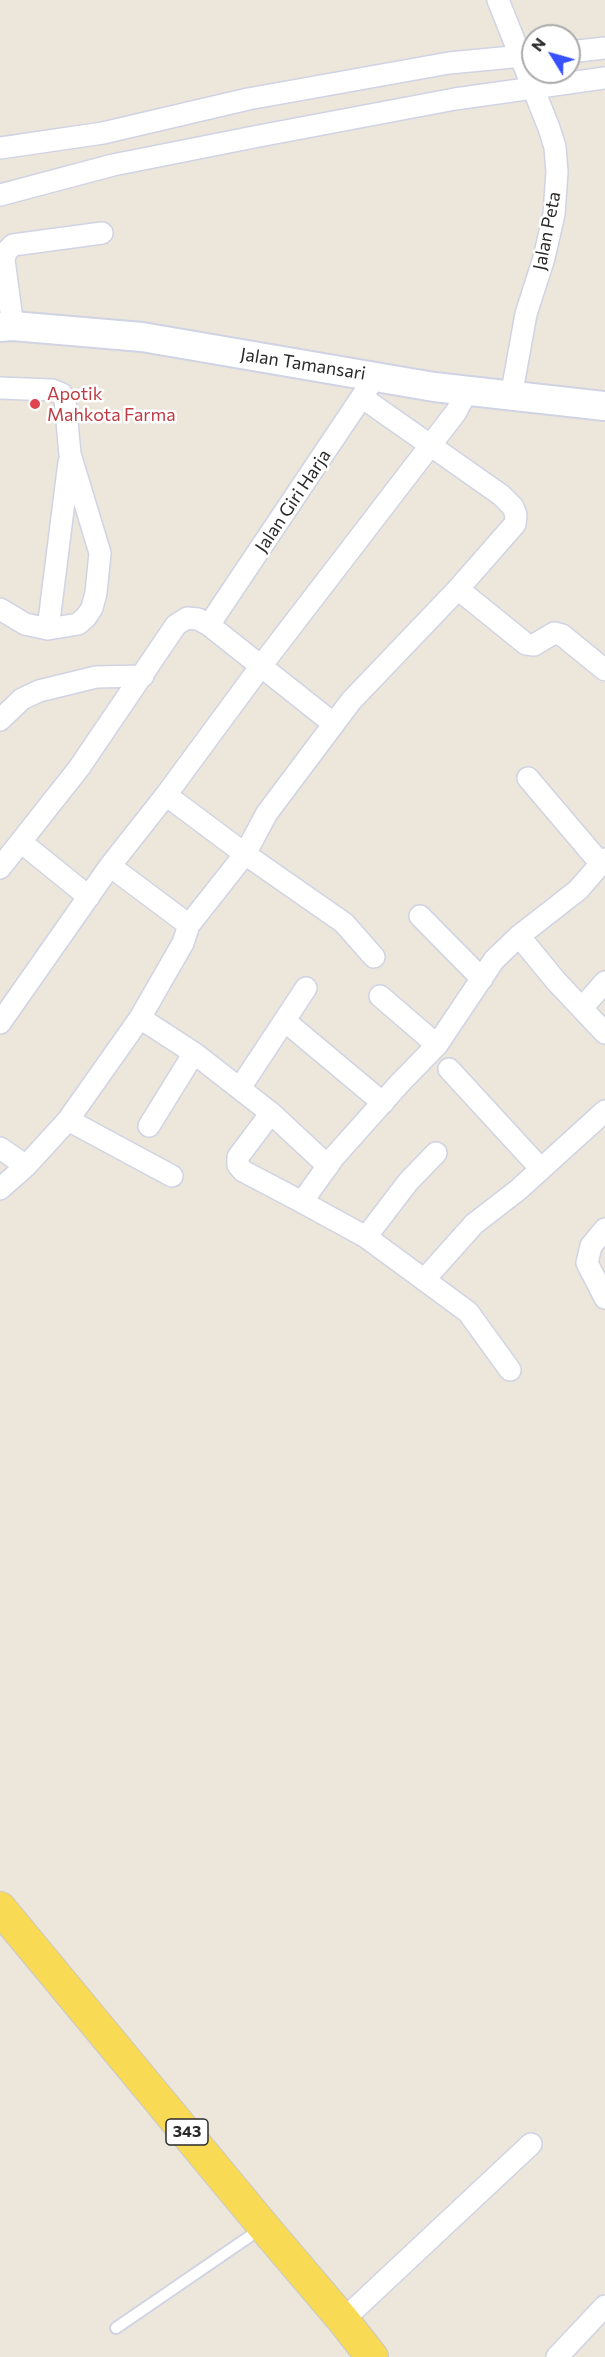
<!DOCTYPE html>
<html>
<head>
<meta charset="utf-8">
<style>
  body { margin:0 }
  #map { position:relative; width:605px; height:2357px; overflow:hidden; background:#ede6db; font-family:Commissioner,sans-serif }
  canvas { display:block }
  .north { position:absolute; left:521px; top:24px; width:60px; height:60px; box-sizing:border-box; background:#fff; border:2px solid #aaa; border-radius:50%; rotate:307deg; font-size:16px; font-weight:700; line-height:24px; text-align:center; color:#2a2a2a }
  .north::after { content:''; display:block; margin:auto; width:21px; height:27px; background:#3651ff; clip-path:polygon(50% 0,100% 100%,50% 72%,0 100%) }
</style>
</head>
<body>
<div id="map">
<canvas width="605" height="2357"></canvas>
<div class="north">N</div>
</div>
<script>
const ctx = document.querySelector('canvas').getContext('2d');
ctx.lineJoin = 'round';
const toPath = rows => new Path2D(rows.map(r => 'M' + r).join(''));
function stroke(path, color, width, dash) { ctx.strokeStyle = color; ctx.lineWidth = width; ctx.lineCap = dash ? 'butt' : 'round'; ctx.setLineDash(dash || []); ctx.stroke(path); }
function drawText(font, color, halo, rows, align = 'center') {
  ctx.font = font + ' Commissioner,sans-serif'; ctx.lineWidth = 5; ctx.setLineDash([]); ctx.textBaseline = 'middle'; ctx.strokeStyle = halo; ctx.fillStyle = color; for (const [text, x, y, turn = 0] of rows) {
    ctx.save(); ctx.translate(x, y); ctx.rotate((+turn || 0) * Math.PI / 180); ctx.textAlign = isNaN(turn) ? turn : align; if (halo) ctx.strokeText(text, 0, 0); ctx.fillText(text, 0, 0); ctx.restore();
  }
}
const lane = toPath([
  [116,2328,262,2228]
]);
const street = toPath([
  [498,0,549,128,555,147,557,172,554,214,544,258,526,314,511,397],
  [569,52,605,48],
  [0,148,103,133,248,99,449,63,533,55],
  [0,195,113,165,259,136,455,99,605,78],
  [13,326,4,260,6,252,13,245,102,233],
  [0,388,52,390,62,394,65,400,70,454,100,553,96,593,92,608,86,617,78,624,48,629,25,624,0,609],
  [458,589,526,644,534,645,554,633,562,635,605,670],
  [209,625,369,386],
  [48,629,69,462],
  [0,720,22,699,39,691,96,677,143,676],
  [528,778,601,864],
  [166,795,245,854,344,923,374,957],
  [21,842,89,897],
  [110,866,189,925,183,943,140,1018,194,1053,271,1113,238,1157,238,1165,243,1171,302,1202],
  [0,868,79,768,176,625,187,618,198,619,209,625,334,724],
  [420,916,482,979],
  [189,925,245,854,267,813,351,701,458,589,515,524,516,515,513,507,501,495,363,398],
  [519,936,556,981,605,1033],
  [380,996,437,1045],
  [582,1008,605,982],
  [140,1018,68,1120,172,1176],
  [285,1021,383,1103],
  [0,1023,110,866,166,795,261,666,456,412,467,391],
  [449,1069,540,1168],
  [240,1088,306,988],
  [271,1113,328,1166],
  [149,1126,194,1053],
  [0,1148,26,1166],
  [0,1189,26,1166,68,1120],
  [605,1229,591,1246,587,1263,605,1298],
  [366,1237,408,1182,436,1153],
  [424,1280,474,1224,518,1190,605,1111],
  [510,1370,468,1312,366,1237,302,1202,334,1157,400,1083,437,1045,494,960,519,936,578,890,605,859],
  [343,2320,531,2144],
  [557,2357,605,2306]
]);
const secondary = toPath([
  [0,327,13,326,142,337,434,387,605,406]
]);
const primary = toPath([
  [0,1908,264,2227,343,2320,372,2357]
]);
stroke(lane, '#d0d3e4', 14);
stroke(street, '#d0d3e4', 24);
stroke(secondary, '#d0d3e4', 32);
stroke(primary, '#c8c8c8', 34);
stroke(lane, '#fff', 10);
stroke(street, '#fff', 21);
stroke(secondary, '#fff', 28);
stroke(primary, '#f8da55', 32);
for (const [x, y, r, color] of [
  [35,404,6,"#e0444e"]
]) { const dot = new Path2D(); dot.arc(x, y, r, 0, 2 * Math.PI); ctx.fillStyle = color; ctx.fill(dot); stroke(dot, '#fff', 2); }
for (const [x, y, w] of [
  [187,2132,42]
]) { const box = new Path2D(); box.roundRect(x - w / 2, y - 13, w, 26, 4.5); ctx.fillStyle = '#fff'; ctx.fill(box); stroke(box, '#2a2a2a', 1.5); }
drawText('bold 16px', '#2a2a2a', null, [
  ["343",187,2132]
]);
drawText('18px', '#2a2a2a', '#fff', [
  ["Jalan Peta",547,231,-79],
  ["Jalan Tamansari",303,364,9],
  ["Jalan Giri Harja",293,501,-56]
]);
drawText('18px', '#be3a42', '#fff', [
  ["Apotik",47,394],
  ["Mahkota Farma",47,415]
], 'left');
</script>
</body>
</html>
